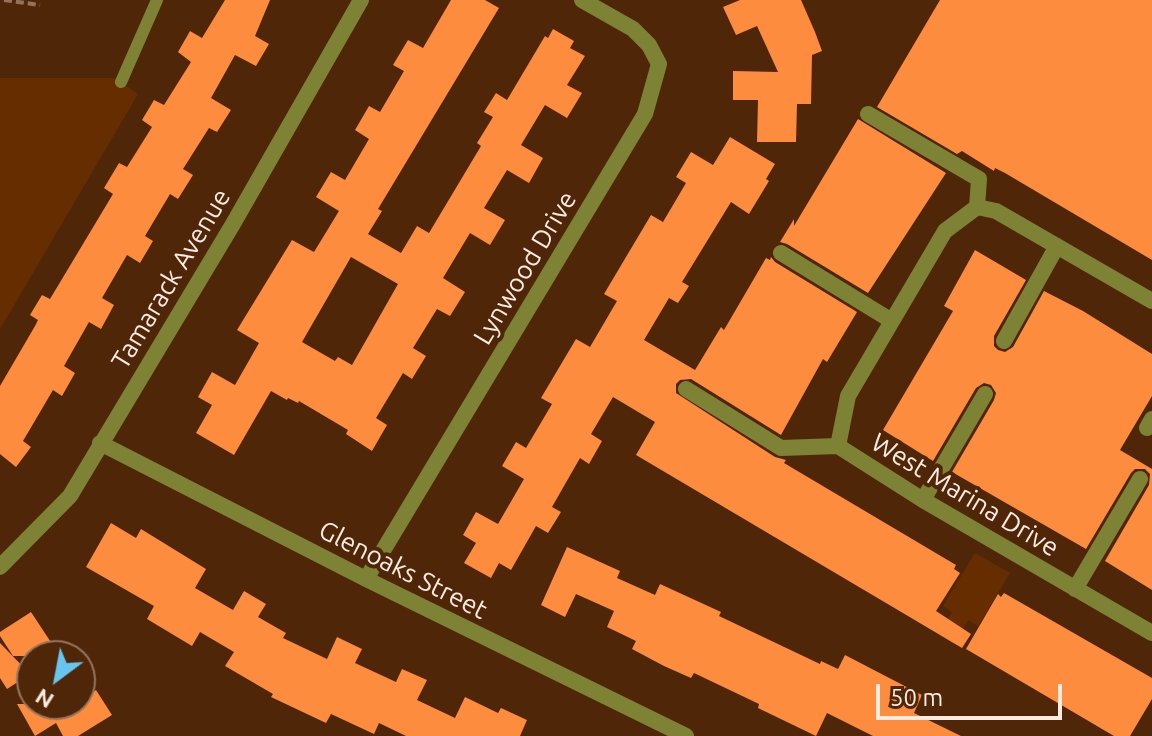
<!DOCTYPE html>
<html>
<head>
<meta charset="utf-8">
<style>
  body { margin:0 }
  #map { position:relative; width:1152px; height:736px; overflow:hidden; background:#502608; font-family:Ubuntu,sans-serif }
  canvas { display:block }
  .north { position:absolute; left:16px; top:640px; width:80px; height:80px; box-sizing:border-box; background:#502608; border:2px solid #95755f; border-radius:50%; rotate:212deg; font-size:22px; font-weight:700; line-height:32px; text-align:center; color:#fcebe2 }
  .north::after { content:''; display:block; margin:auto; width:28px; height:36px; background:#68c4f0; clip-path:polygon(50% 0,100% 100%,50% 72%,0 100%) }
  .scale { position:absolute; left:876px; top:684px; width:186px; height:36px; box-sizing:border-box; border:4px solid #fcebe2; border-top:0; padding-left:10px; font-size:24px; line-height:28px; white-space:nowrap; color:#fcebe2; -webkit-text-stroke:6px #502608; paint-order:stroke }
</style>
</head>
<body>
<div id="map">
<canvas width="1152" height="736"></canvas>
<div class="north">N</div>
<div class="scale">50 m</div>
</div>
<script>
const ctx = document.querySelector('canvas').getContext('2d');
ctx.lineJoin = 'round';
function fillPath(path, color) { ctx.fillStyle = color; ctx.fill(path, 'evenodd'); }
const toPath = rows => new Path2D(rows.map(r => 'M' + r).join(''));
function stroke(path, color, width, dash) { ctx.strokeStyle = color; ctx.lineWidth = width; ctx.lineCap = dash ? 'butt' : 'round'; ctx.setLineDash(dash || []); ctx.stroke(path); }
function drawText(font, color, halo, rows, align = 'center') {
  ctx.font = font + ' Ubuntu,sans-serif'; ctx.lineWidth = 8; ctx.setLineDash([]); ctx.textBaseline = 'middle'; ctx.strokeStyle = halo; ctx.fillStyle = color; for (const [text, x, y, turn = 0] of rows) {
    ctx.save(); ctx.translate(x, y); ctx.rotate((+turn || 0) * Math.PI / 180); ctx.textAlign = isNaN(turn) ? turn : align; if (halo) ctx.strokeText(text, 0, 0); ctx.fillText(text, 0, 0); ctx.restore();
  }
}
fillPath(toPath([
  [0,78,114,78,138,94,0,329],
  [975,553,1010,573,978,626,968,620,954,644,939,635,952,612,943,606]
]), '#662e00');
fillPath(toPath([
  [225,0,270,0,255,36,269,44,256,66,235,55,211,98,231,110,217,132,209,128,183,169,193,175,178,199,170,194,145,236,153,241,140,263,127,255,102,298,114,305,101,329,89,322,64,366,75,373,62,396,53,390,23,441,31,447,16,467,0,454,0,386,35,326,38,320,30,315,42,295,50,299,113,194,104,188,119,163,127,167,152,127,142,120,154,100,164,105,191,62,178,52,190,31,202,38],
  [451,0,485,0,499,8,378,209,382,211,368,234,401,253,417,226,429,233,481,146,477,143,493,117,484,112,496,93,507,100,545,36,548,38,553,29,574,41,570,48,585,56,567,85,582,93,567,118,545,105,521,145,543,158,529,183,507,170,484,208,505,220,490,245,470,233,443,278,465,292,450,316,437,309,413,348,426,356,412,379,403,373,376,418,387,425,372,451,346,434,348,430,299,401,298,403,288,398,287,400,271,391,234,455,196,433,212,405,198,397,212,372,235,385,259,343,237,330,292,240,314,252,339,211,316,197,331,172,345,180,369,139,355,130,369,106,380,112,404,71,393,65,408,40,423,48],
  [351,257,398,284,352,365,338,357,335,361,302,342],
  [740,0,801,0,815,32,822,51,812,55,811,104,797,104,796,142,757,142,758,100,733,100,733,71,778,72,757,26,736,35,723,7],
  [940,0,1152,0,1152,260,1005,173,995,168,994,171,962,151,957,154,877,107],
  [858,119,946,173,868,293,787,244,780,242,794,219,794,226],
  [730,137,775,164,766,179,769,181,749,214,731,202,682,282,689,286,678,303,669,298,644,340,695,370,721,327,724,330,766,258,770,260,771,257,775,262,857,312,827,362,823,359,781,435,691,379,680,380,676,384,676,393,775,457,786,460,784,463,956,565,954,569,960,573,936,611,971,634,962,648,636,455,655,422,613,397,591,434,602,441,589,464,580,458,552,507,561,512,548,533,536,526,511,570,499,563,491,578,464,563,476,543,463,535,476,512,498,524,524,479,502,466,516,442,526,448,552,404,541,398,576,339,590,347,617,301,604,294,651,215,663,222,686,183,676,177,691,152,713,165],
  [975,250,1026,280,994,336,994,346,998,350,1005,352,1013,347,1044,291,1083,311,1152,354,1152,396,1120,450,1152,469,1152,590,1105,561,1149,485,1150,474,1145,469,1135,469,1131,473,1086,549,952,472,994,400,996,393,991,385,984,383,976,388,933,461,883,430,953,311,944,306],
  [111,523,136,538,141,529,206,569,195,588,233,610,244,591,266,604,258,617,286,633,283,638,327,659,337,637,362,649,355,663,396,682,402,669,427,680,417,700,455,718,465,697,498,713,501,708,527,720,520,736,406,736,379,723,374,734,331,714,326,723,271,697,273,694,225,666,234,652,200,632,192,646,147,619,154,606,86,567],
  [567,547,620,571,617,578,655,595,660,584,721,612,719,616,820,664,821,661,838,669,845,655,922,695,914,713,961,736,873,736,827,713,816,736,758,708,759,704,694,673,691,678,664,666,632,649,636,641,607,627,614,611,576,594,565,617,541,605],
  [1004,593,1152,678,1152,699,1130,736,1114,736,966,649,998,594,1001,597],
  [31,612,60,656,13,656,0,636,0,632],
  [0,643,30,674,7,689,0,678],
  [96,690,112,715,78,736,63,736,56,723,35,736,17,704,80,704,80,700]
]), '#fd8c3f');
stroke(toPath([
  [4,0,40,5]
]), '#93735d', 4, [8, 4]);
stroke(toPath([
  [121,82,157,0]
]), '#7e8235', 12);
stroke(toPath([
  [868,114,979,179,977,207],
  [781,253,892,321],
  [1152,301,996,211,977,207,945,231,848,396,838,446,923,500,1152,633],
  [1004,341,1057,246],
  [686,389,781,448,838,446],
  [1147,428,1152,419],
  [100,443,366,579,686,736],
  [923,500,985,394],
  [0,567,70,496,233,224,361,0],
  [366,579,645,114,659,64,649,45,633,29,582,0],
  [1075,589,1140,479]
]), '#7e8235', 16);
drawText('26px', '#fcebe2', '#502608', [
  ["Lynwood Drive",525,268,-59],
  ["Tamarack Avenue",171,279,-59],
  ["West Marina Drive",965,495,31],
  ["Glenoaks Street",403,570,27]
]);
</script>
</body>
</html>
